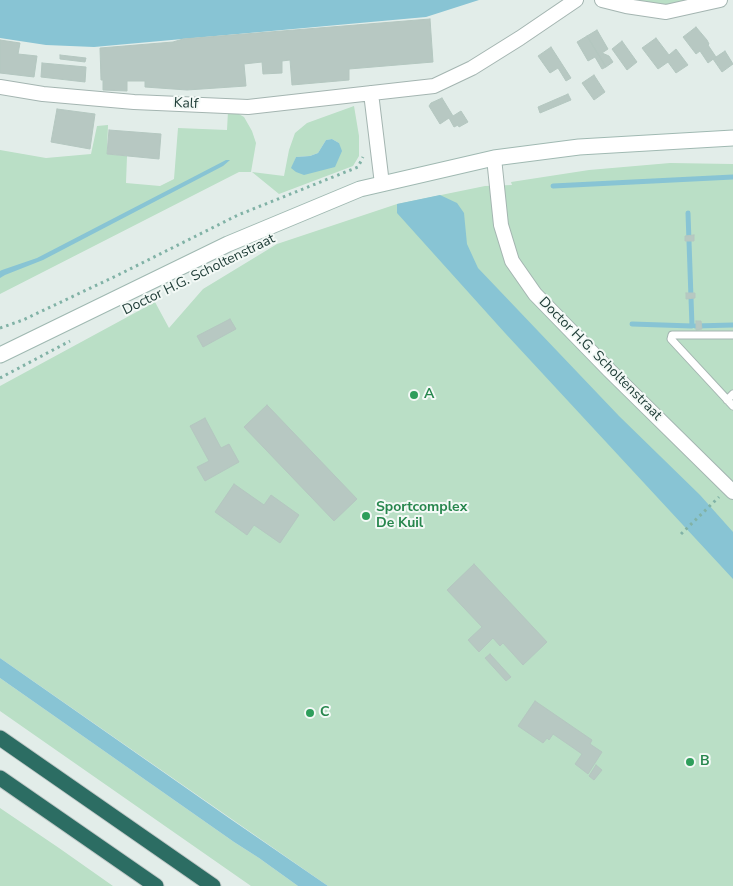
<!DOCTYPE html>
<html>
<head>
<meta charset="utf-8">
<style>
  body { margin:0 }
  canvas { display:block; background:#e2ede9 }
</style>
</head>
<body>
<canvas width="733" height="886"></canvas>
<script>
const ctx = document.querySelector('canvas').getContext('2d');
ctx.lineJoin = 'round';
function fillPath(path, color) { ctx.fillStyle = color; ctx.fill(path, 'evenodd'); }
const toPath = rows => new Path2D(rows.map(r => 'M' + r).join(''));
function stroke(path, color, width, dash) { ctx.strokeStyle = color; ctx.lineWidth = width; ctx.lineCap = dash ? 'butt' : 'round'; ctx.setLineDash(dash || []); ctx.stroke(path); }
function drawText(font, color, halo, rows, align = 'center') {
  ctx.font = font + ' "Nunito Sans",sans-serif'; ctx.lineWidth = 4; ctx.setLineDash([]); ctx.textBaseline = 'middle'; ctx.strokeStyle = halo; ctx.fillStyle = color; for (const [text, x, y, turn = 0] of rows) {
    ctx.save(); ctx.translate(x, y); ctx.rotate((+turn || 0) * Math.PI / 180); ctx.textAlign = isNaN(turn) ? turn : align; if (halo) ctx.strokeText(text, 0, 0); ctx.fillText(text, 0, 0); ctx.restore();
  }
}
fillPath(toPath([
  [615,0,705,0,674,6],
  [354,106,359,136,359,156,353,166,279,194,252,172,284,176,289,150,295,133,307,123],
  [332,139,339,143,292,168,296,157,310,156,318,153,326,140],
  [228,111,237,113,244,117,252,131,256,143,251,172,239,172,0,294,0,150,46,158,91,154,97,126,108,125,107,154,127,156,126,183,160,186,174,179,178,128,227,130],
  [670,163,733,164,733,886,328,886,0,658,0,386,155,302,169,328,203,289,277,244,397,204,485,186,512,185,511,182,589,170],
  [0,678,234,842,259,858,298,886,251,886,0,711],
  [0,808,59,848,113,886,0,886]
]), '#badfc6');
fillPath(toPath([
  [0,0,479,0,426,17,94,47,46,45,0,38],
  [332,139,339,143,342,151,335,167,304,175,296,172,291,168,296,157,310,156,318,153,326,140],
  [226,160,230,160,223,166,43,260,5,275,0,278,0,271,2,270,37,258],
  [440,195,457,203,464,213,467,244,478,268,619,416,700,495,733,532,733,579,505,333,397,213,397,204],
  [0,658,229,818,328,886,298,886,259,858,234,842,0,678]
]), '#88c4d4');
stroke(toPath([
  [553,186,733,177],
  [632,324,692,326,688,213],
  [695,326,733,325]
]), '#88c4d4', 5);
const building = toPath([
  [430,19,433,62,349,69,349,80,292,85,290,60,282,61,282,73,263,74,262,62,244,64,246,86,187,90,145,87,145,81,127,81,127,91,103,90,103,80,101,80,100,48,173,42,183,39,430,19],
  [696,27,707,40,709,44,708,45,716,57,708,63,700,51,696,54,683,37,696,27],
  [597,30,608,49,602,53,609,56,613,62,606,67,587,36,597,30],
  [587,36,606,67,602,69,595,57,588,61,577,42,587,36],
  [656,38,669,55,676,49,688,65,676,73,668,62,658,69,642,48,656,38],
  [0,40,20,43,18,54,37,56,34,77,0,73,0,40],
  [622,41,637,62,627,70,612,49,622,41],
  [551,47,571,78,566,81,558,68,550,73,538,56,551,47],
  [725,51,733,64,722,72,713,59,725,51],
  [60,55,86,58,85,62,60,59,60,55],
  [42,63,86,67,85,82,41,77,42,63],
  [594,75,605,92,594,100,582,83,594,75],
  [568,94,571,100,540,113,538,107,568,94],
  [442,98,453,116,461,111,468,122,459,127,458,125,454,127,449,118,440,124,429,106,431,103,442,98],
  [57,109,95,114,90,149,51,142,57,109],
  [109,130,161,134,159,159,107,154,109,130],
  [694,235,694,241,685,241,685,236,694,235],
  [686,293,695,293,695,298,686,299,686,293],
  [230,319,236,329,203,347,197,336,230,319],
  [696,321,701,321,702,329,696,330,696,321],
  [267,405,357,499,334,521,244,427,267,405],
  [205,418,221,448,229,444,239,462,205,481,197,467,209,461,190,426,205,418],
  [234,484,264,505,271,495,299,515,280,543,254,525,247,535,215,512,234,484],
  [474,564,547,642,523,665,503,643,500,646,493,638,479,652,468,640,482,627,447,590,474,564],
  [490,654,511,677,506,681,485,658,490,654],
  [535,701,592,740,590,744,602,752,588,774,575,764,582,754,553,734,549,740,547,738,543,743,518,726,535,701],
  [596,765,602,770,594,780,589,776,596,765]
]);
fillPath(building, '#b7c8c2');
stroke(building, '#b4c7c0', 1);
const service = toPath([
  [733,335,672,335,671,339,733,406],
  [727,400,733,394]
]);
const minor = toPath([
  [602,0,626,6,666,12,720,0],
  [0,87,43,94,134,102,248,107,434,86,472,68,520,38,576,0],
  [371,93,382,184],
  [494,158,501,225,512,261,535,294,609,370,733,492]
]);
const secondary = toPath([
  [0,355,228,244,360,189,494,158,579,147,733,138]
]);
const motorway = toPath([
  [0,738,213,886],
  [0,778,156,886]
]);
stroke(service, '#a4b5b1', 9);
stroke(minor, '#a4b5b1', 16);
stroke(secondary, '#a0b9b2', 17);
stroke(motorway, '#c1c9c8', 17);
stroke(toPath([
  [0,328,23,320,118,275,238,215,358,167,363,157],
  [0,378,70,341],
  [681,534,719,497]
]), '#81b2a6', 3, [2.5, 4]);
stroke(service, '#fff', 7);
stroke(minor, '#fff', 14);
stroke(secondary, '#fff', 15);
stroke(motorway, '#2c6d63', 15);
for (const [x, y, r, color] of [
  [414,395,5,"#2e9e5b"],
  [366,516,5,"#2e9e5b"],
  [310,713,5,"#2e9e5b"],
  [690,762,5,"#2e9e5b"]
]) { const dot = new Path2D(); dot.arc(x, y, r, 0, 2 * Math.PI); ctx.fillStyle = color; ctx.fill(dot); stroke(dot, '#f3f9f6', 2); }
drawText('14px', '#213f39', '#f3f9f6', [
  ["Kalf",186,104,3],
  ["Doctor H.G. Scholtenstraat",199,275,-26],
  ["Doctor H.G. Scholtenstraat",600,359,45]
]);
drawText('bold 14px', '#27864d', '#f3f9f6', [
  ["A",424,395],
  ["Sportcomplex",376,508],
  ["De Kuil",376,524],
  ["C",320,713],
  ["B",700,762]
], 'left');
</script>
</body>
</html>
